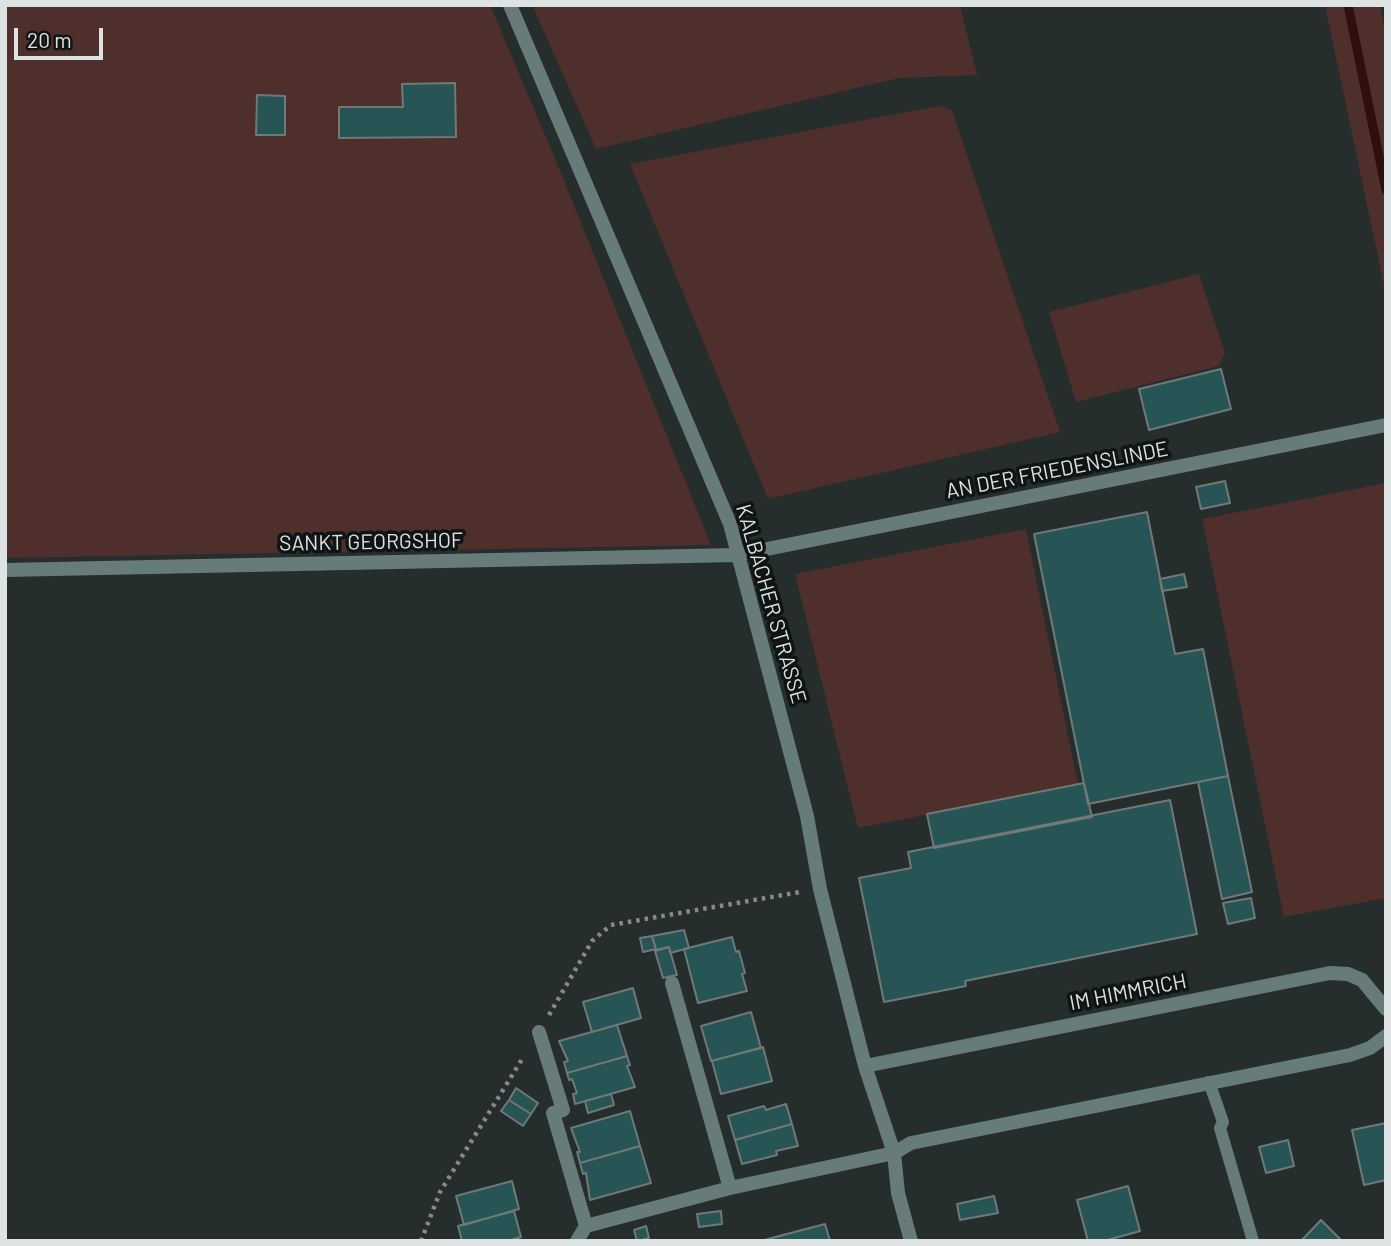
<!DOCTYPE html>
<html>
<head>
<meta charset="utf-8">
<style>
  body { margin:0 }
  #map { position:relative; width:1391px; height:1246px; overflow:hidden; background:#262d2d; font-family:Barlow,sans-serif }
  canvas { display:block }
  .frame { position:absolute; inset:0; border:7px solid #dde2e2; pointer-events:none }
  .scale { position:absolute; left:14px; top:28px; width:89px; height:32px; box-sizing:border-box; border:4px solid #dde2e2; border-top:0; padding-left:9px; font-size:21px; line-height:24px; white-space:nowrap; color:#dde2e2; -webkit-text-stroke:5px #111414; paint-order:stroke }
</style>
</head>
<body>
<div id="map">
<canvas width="1391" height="1246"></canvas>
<div class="frame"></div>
<div class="scale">20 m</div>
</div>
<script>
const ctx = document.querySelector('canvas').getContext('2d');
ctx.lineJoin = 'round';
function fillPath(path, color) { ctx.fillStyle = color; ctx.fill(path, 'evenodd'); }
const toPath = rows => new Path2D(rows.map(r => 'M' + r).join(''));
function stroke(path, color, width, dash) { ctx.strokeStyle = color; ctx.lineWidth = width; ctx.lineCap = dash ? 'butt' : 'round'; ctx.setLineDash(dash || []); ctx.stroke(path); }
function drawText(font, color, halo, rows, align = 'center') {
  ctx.font = font + ' Barlow,sans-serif'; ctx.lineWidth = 7; ctx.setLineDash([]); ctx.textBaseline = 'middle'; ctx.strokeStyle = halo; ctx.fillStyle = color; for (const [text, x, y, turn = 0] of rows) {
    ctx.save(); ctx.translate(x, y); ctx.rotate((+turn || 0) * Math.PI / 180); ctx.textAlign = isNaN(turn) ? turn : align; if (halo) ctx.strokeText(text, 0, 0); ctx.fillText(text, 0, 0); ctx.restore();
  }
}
fillPath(toPath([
  [5,5,490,5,556,161,711,545,5,558],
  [532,5,960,5,977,75,899,78,596,149],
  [1325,5,1380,5,1386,39,1386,295],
  [939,106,952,110,1060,432,768,499,630,164],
  [1199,274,1225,353,1218,366,1076,402,1049,312],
  [1386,483,1386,898,1284,917,1202,519],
  [1026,529,1078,785,858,828,795,574]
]), '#4e2f2b');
stroke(toPath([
  [1348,5,1386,190]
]), '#2d0f0b', 9);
const building = toPath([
  [455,83,456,137,339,138,339,107,403,107,402,84,455,83],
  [257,95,285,96,285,135,256,135,257,95],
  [1221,369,1231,409,1149,430,1139,389,1221,369],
  [1225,481,1230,503,1201,509,1196,487,1225,481],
  [1147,512,1175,654,1203,649,1228,776,1088,804,1034,534,1147,512],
  [1184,574,1187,587,1162,591,1160,579,1184,574],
  [1228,776,1252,892,1222,899,1198,782,1228,776],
  [1084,783,1092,817,934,848,927,814,1084,783],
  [1170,800,1197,934,965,981,966,986,884,1002,859,878,911,868,908,852,1170,800],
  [1251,898,1255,918,1228,924,1223,903,1251,898],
  [684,930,689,948,670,953,669,947,656,950,652,936,684,930],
  [652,936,656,949,643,952,640,938,652,936],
  [732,937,736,952,739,951,745,973,742,974,747,991,698,1003,684,949,732,937],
  [669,947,677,975,663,978,655,951,669,947],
  [633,988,641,1018,592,1032,583,1002,633,988],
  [751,1012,761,1048,711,1061,701,1026,751,1012],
  [617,1025,627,1056,567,1073,564,1062,568,1061,559,1041,617,1025],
  [763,1047,772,1081,721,1094,712,1061,763,1047],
  [627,1056,630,1065,627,1066,635,1087,575,1104,573,1094,577,1093,572,1079,569,1080,567,1073,627,1056],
  [516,1088,538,1103,531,1114,509,1100,516,1088],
  [611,1094,614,1105,588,1113,585,1101,611,1094],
  [509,1100,531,1114,523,1126,501,1111,509,1100],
  [786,1104,792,1124,735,1140,728,1116,764,1106,766,1110,786,1104],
  [630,1111,640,1146,580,1163,577,1152,580,1152,571,1128,630,1111],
  [1386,1123,1386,1180,1364,1185,1352,1130,1386,1123],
  [792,1124,798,1146,776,1151,777,1155,742,1164,735,1140,792,1124],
  [1288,1140,1294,1166,1266,1173,1259,1147,1288,1140],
  [640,1146,651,1183,590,1200,586,1173,583,1174,580,1163,640,1146],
  [512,1181,519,1209,464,1225,456,1196,512,1181],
  [1128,1186,1140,1231,1104,1241,1088,1241,1077,1200,1128,1186],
  [994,1196,998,1213,960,1220,957,1204,994,1196],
  [514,1211,521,1237,507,1241,462,1241,458,1226,514,1211],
  [721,1211,722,1224,699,1227,697,1214,721,1211],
  [1321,1220,1342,1241,1301,1241,1321,1220],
  [825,1224,830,1241,761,1241,783,1235,825,1224],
  [646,1226,649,1238,637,1241,634,1230,646,1226]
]);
fillPath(building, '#275555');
stroke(building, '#707878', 2);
stroke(toPath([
  [549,1015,592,941,611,925,800,892],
  [421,1241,440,1192,524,1056]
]), '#858b8b', 4.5, [3.5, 5]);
stroke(toPath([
  [1209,1082,1223,1122,1220,1128,1253,1241]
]), '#677b7b', 12);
stroke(toPath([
  [510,5,730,524,807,816,820,889,865,1066,894,1153,898,1193,911,1241],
  [5,570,737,555,1386,425],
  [672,983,730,1188],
  [539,1032,563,1110,553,1113,586,1226,577,1241],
  [865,1066,1330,973,1348,974,1362,980,1386,1009],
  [586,1226,730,1188,894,1153,911,1143,1350,1055,1370,1048,1386,1036]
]), '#677b7b', 14);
drawText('21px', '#dde2e2', '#111414', [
  ["AN DER FRIEDENSLINDE",1057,470,-11],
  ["SANKT GEORGSHOF",371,542,-1],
  ["KALBACHER STRASSE",771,604,74],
  ["IM HIMMRICH",1128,992,-11]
]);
</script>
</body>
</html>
